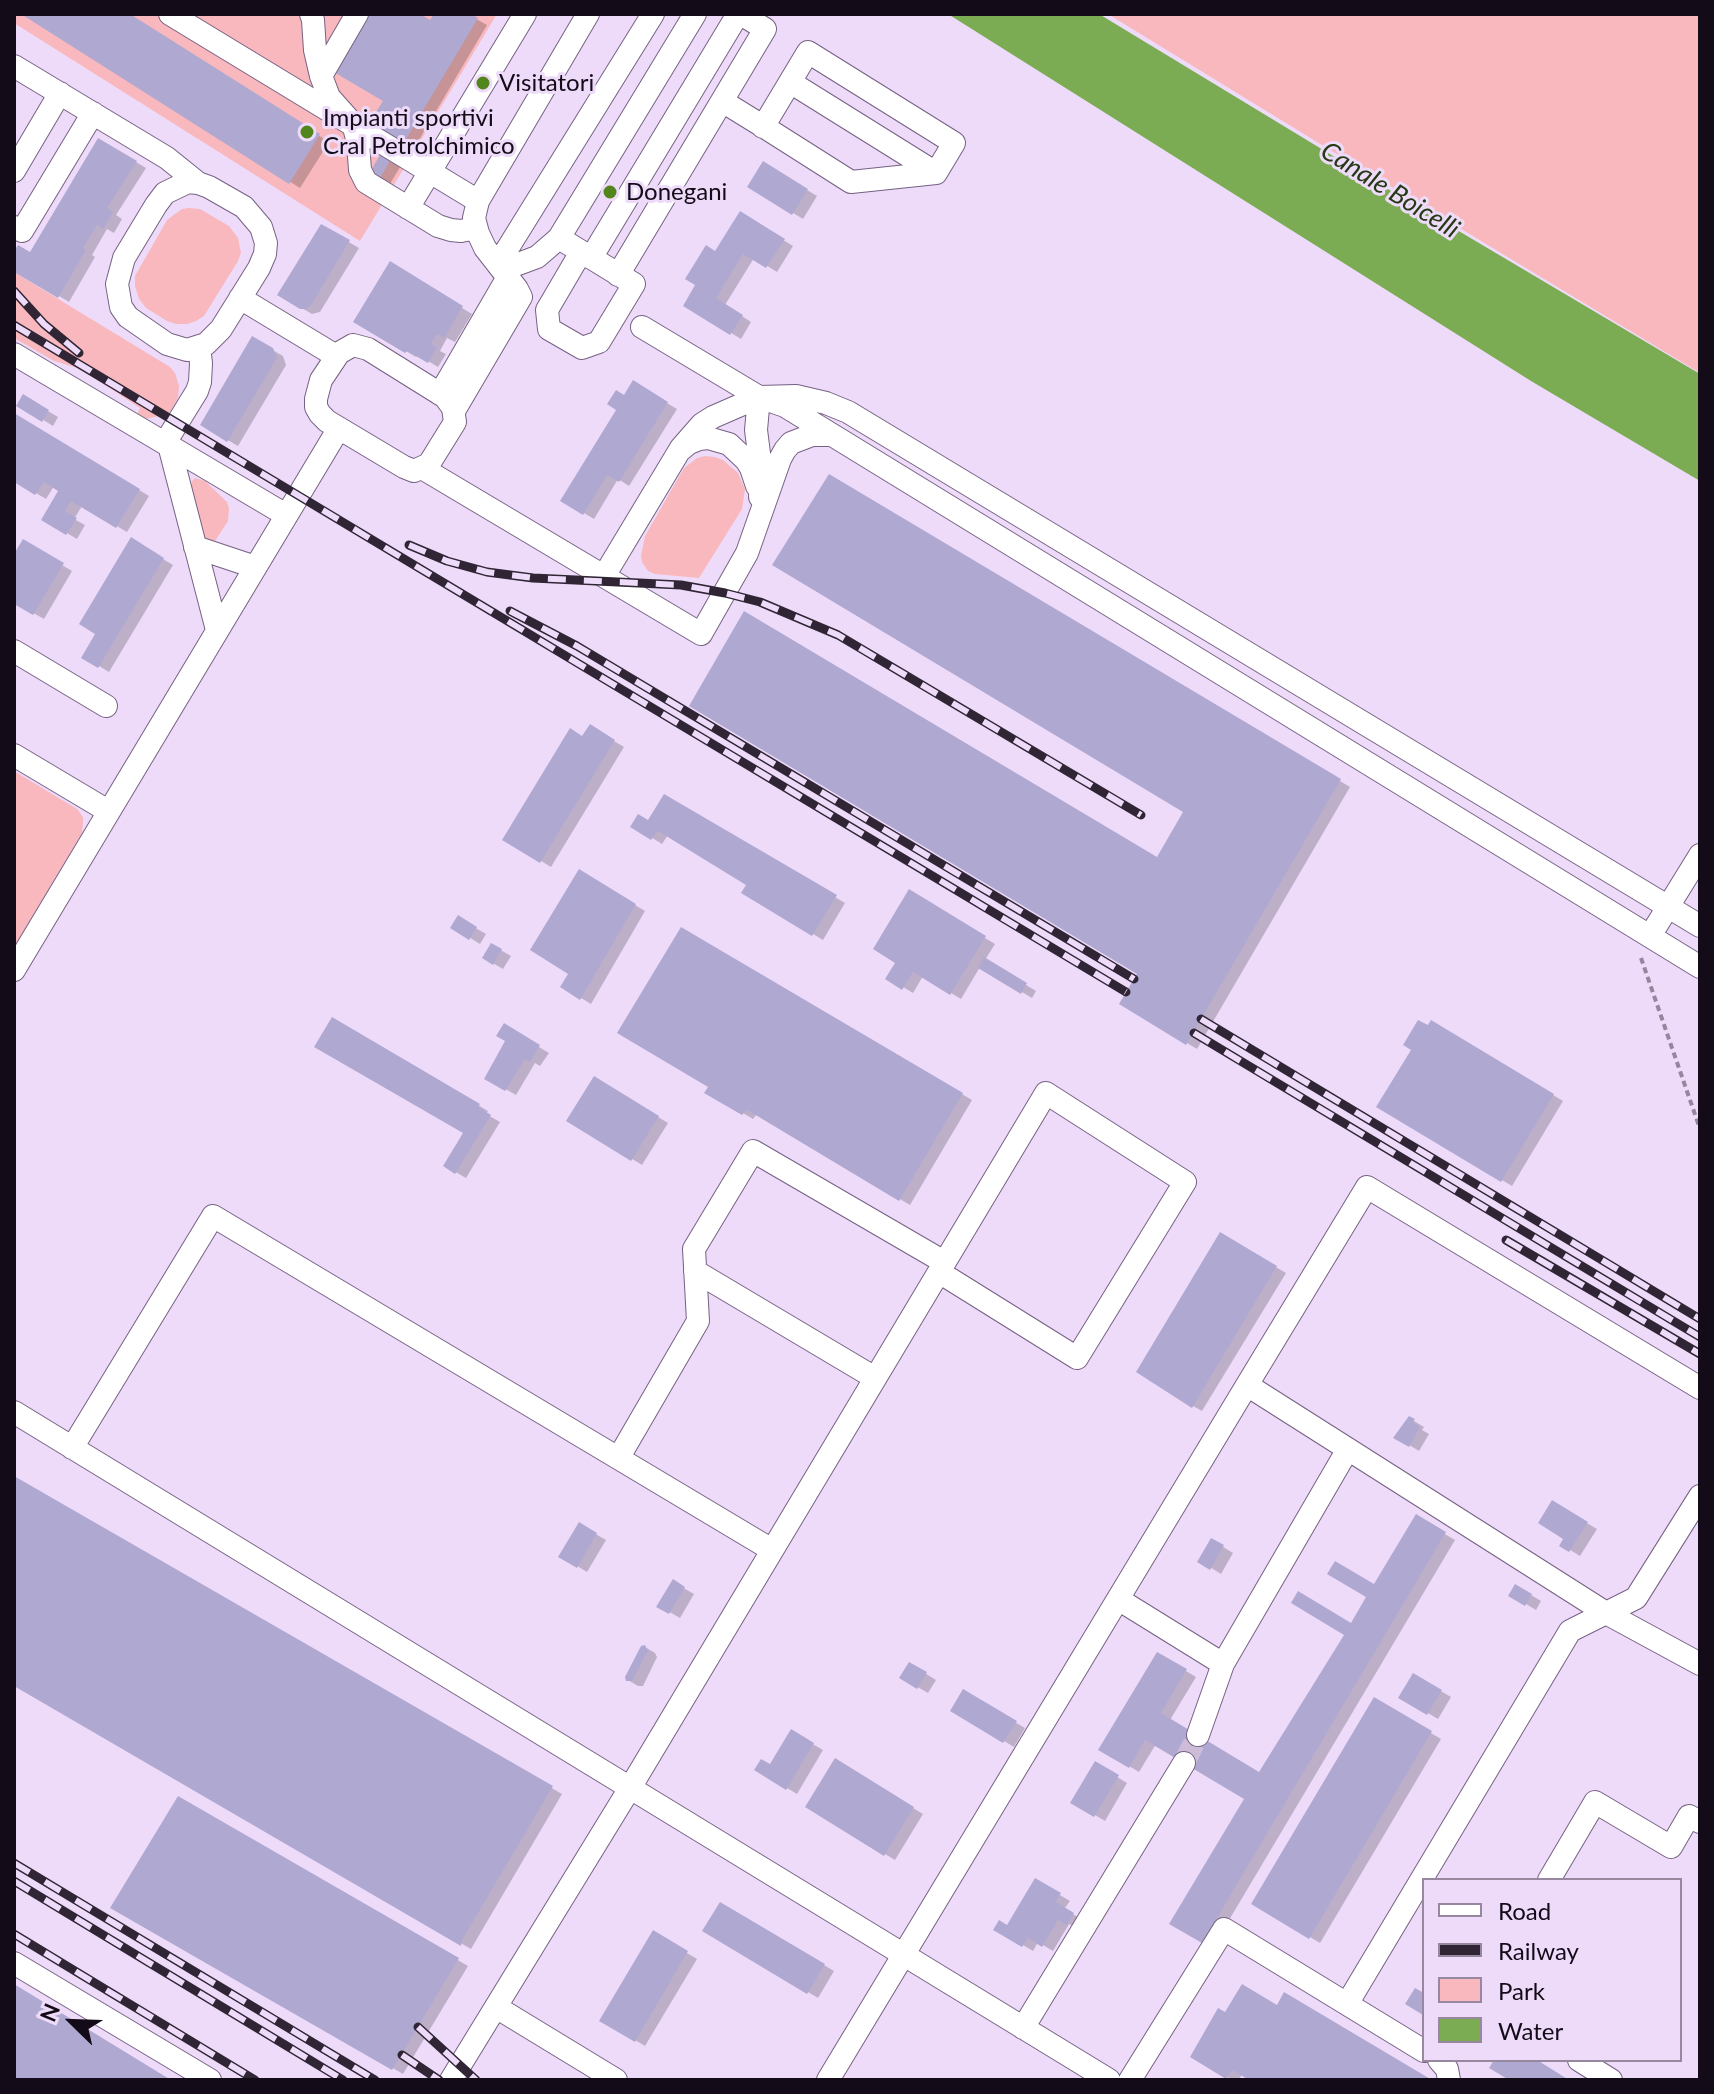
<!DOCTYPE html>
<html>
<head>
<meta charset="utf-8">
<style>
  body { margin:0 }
  #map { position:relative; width:1714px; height:2094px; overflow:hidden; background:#eedbfa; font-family:Lato,sans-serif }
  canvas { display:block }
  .frame { position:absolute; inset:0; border:16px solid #140b18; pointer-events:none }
  .legend { position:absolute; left:1422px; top:1878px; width:260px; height:184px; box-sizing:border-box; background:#eedbfa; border:2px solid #9788a0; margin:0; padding:10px 14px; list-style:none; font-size:24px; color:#140b18 }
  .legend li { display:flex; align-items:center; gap:16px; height:40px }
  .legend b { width:40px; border:2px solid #9788a0 }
  .north { position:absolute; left:32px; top:1982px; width:80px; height:80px; -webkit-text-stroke:6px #eedbfa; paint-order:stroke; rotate:293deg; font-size:22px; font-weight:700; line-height:32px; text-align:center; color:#140b18 }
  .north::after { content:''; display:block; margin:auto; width:28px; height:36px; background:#140b18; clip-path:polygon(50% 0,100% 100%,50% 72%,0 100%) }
</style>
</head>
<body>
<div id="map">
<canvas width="1714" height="2094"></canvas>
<div class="frame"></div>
<ul class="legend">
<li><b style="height:10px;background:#fff"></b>Road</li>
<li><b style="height:10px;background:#2f2534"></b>Railway</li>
<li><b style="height:22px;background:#f8b8bd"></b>Park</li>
<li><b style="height:22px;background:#7bac54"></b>Water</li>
</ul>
<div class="north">N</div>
</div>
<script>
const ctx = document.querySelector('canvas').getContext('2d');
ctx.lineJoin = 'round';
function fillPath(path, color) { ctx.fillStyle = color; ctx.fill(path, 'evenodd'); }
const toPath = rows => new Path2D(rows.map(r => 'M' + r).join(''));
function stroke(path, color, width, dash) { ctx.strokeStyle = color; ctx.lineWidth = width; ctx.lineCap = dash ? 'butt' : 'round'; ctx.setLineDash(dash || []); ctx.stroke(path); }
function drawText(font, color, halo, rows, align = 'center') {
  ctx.font = font + ' Lato,sans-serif'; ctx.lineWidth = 6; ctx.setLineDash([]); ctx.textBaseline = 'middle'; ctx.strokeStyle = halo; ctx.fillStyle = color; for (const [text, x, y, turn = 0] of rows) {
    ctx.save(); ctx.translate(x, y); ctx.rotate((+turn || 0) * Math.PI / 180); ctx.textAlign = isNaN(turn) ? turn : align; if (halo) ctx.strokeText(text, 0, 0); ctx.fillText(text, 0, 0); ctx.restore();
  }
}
fillPath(toPath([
  [14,14,497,14,360,241,14,23],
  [1108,14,1700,14,1700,373,1317,142],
  [189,208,200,209,229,226,238,238,241,253,238,261,204,316,196,321,187,324,176,324,167,321,146,308,139,299,135,286,135,276,167,220,182,209],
  [14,272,170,367,175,373,179,386,178,398,171,410,168,414,145,419,137,415,140,408,81,369,54,361,14,338],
  [705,456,715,457,723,460,738,473,745,489,742,509,699,578,655,574,648,571,642,562,641,556,645,536,684,468,697,458],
  [195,478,205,481,227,502,229,508,228,521,215,541,210,541,203,537,191,489,192,481],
  [14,771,77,809,83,817,83,822,82,833,14,947]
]), '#f8b8bd');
fillPath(toPath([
  [948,14,1099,14,1376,182,1700,374,1700,481,1531,381]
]), '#7bac54');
fillPath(toPath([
  [25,14,128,14,329,142,300,188],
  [368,14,416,14,431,23,437,14,467,14,487,25,413,150,370,125,385,101],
  [99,140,146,168,116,215,122,219,114,233,107,229,92,255,95,257,69,302,14,269,14,255,31,255],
  [381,156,400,167,390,184,371,173],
  [764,164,817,196,803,219,750,187],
  [741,214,793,246,777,272,754,258,725,305,751,322,741,339,685,305],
  [322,226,359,248,320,312,312,314,279,295],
  [390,264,472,314,455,342,447,338,440,351,446,354,438,367,418,355,416,357,356,322],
  [253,339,283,356,286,365,238,446,202,425],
  [633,383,677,409,629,486,618,479,594,519,562,500],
  [24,397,58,417,53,426,19,405],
  [14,415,149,496,127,532,82,506,74,519,85,525,77,539,43,519,61,490,54,486,46,499,14,480],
  [830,476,1350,787,1197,1049,1122,1004,1139,973,1158,859,1186,811],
  [131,540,173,565,109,672,84,657,98,633],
  [23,542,72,571,44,619,14,602,14,557],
  [590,727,624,747,551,867,505,839],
  [665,797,845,903,823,940,744,892,748,884,668,835,662,844,633,826,649,822],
  [580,872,645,911,591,1004,563,987,571,973],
  [910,892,995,944,985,960,1036,991,1032,998,980,967,961,999,923,976,913,993,888,978,897,962],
  [458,918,486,934,480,944,453,927],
  [682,930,972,1100,910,1205,758,1115,757,1114,753,1119,707,1092,710,1086],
  [492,945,511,956,503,969,484,958],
  [333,1020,488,1111,486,1114,500,1122,466,1178,445,1166,466,1132],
  [1432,1022,1563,1101,1512,1186,1379,1107],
  [504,1026,549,1053,540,1066,535,1063,516,1095,486,1078,508,1040],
  [595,1079,668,1123,642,1165,569,1120],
  [1221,1235,1286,1273,1202,1411,1193,1406],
  [1409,1418,1424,1427,1422,1430,1429,1434,1419,1451,1396,1437],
  [14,1478,562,1794,471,1949,14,1684],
  [1553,1503,1597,1529,1580,1556,1562,1545,1566,1538],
  [1416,1517,1455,1540,1213,1947,1172,1923,1246,1798,1156,1744,1139,1772,1101,1749,1158,1654,1196,1677,1170,1720,1260,1774],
  [580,1525,606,1540,587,1572,561,1556],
  [1212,1540,1233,1553,1221,1574,1200,1561],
  [673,1582,694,1594,680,1618,659,1606],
  [1516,1586,1541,1601,1536,1610,1511,1595],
  [645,1647,655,1653,657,1657,643,1686,638,1686,628,1680],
  [910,1664,936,1680,928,1693,902,1678],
  [1413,1675,1451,1697,1438,1719,1401,1697],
  [964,1692,1025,1728,1014,1747,953,1710],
  [1375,1700,1441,1739,1320,1943,1254,1904],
  [792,1732,823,1750,797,1794,757,1770,771,1767],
  [835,1761,923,1814,895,1860,807,1807],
  [1096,1764,1127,1783,1105,1821,1073,1802],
  [179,1798,468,1966,403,2074,113,1907],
  [1036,1881,1070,1901,1064,1909,1083,1920,1078,1929,1069,1924,1053,1951,1038,1942,1033,1951,996,1929,1008,1928],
  [721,1904,834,1971,818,1998,705,1931],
  [653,1933,697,1959,645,2046,602,2020],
  [1278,2007,1429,2080,1253,2080,1242,2074,1239,2080,1232,2080,1192,2056,1226,2015]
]), '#0003');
fillPath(toPath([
  [21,14,130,14,320,134,289,184],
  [366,14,420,14,430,20,434,14,471,14,478,18,402,146,367,126,383,101,332,71],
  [98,138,137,161,107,208,113,212,103,229,97,225,83,248,86,250,58,298,14,272,14,251,18,245,30,252],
  [381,153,391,159,379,180,369,174],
  [763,161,808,189,792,215,747,187],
  [740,211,785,239,766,268,743,254,716,298,743,315,730,335,683,306,695,285,685,279,706,245,715,251],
  [321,224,350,240,312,304,306,309,300,309,277,295],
  [390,261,463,306,444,338,437,334,431,344,437,347,428,363,407,351,405,353,353,322],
  [252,336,273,348,277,358,227,442,200,425],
  [633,380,668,402,619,482,607,475,583,515,560,501,616,410,607,404,616,390,624,395],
  [23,394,49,410,42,422,16,406],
  [14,413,140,489,116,528,71,501,65,511,77,518,66,535,41,520,58,491,44,482,35,495,14,482],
  [829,474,1341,779,1186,1045,1119,1004,1137,974,689,706,744,611,1157,857,1183,812,772,565],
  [131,537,164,558,98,668,81,658,95,634,79,624],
  [23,539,64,563,33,615,14,604,14,554],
  [590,724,615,740,540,863,502,840,570,728,582,736],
  [664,794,837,895,812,936,741,893,746,885,658,831,651,840,630,827,638,814,648,820],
  [579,869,636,904,580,1000,560,987,568,974,530,950],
  [909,889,986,936,950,995,913,972,902,990,885,979,895,963,873,949],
  [458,915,477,927,469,940,450,928],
  [681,927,963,1093,899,1201,749,1111,746,1110,742,1115,704,1093,708,1087,617,1033],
  [491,943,502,949,493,965,482,958],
  [984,957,1027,983,1021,994,978,968],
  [332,1017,480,1104,478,1107,491,1115,455,1174,443,1166,463,1133,314,1047],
  [1418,1020,1428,1025,1431,1020,1554,1094,1501,1182,1376,1107,1411,1050,1403,1045],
  [504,1023,540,1045,530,1062,525,1059,505,1091,484,1079,505,1041,496,1036],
  [594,1076,659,1116,631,1161,566,1121],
  [1220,1232,1277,1266,1192,1408,1136,1372],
  [1409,1416,1415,1419,1413,1422,1420,1427,1409,1447,1393,1438],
  [14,1476,553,1786,462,1940,461,1946,14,1686],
  [1552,1500,1588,1522,1569,1552,1559,1546,1563,1539,1538,1523],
  [1416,1514,1446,1532,1202,1943,1169,1924,1244,1799,1145,1740,1129,1768,1098,1750,1157,1652,1187,1669,1161,1713,1259,1772,1344,1635,1291,1603,1298,1591,1351,1623,1366,1597,1327,1574,1335,1561,1374,1584],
  [579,1522,597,1533,577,1568,558,1557],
  [1211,1538,1224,1545,1210,1570,1197,1562],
  [673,1579,685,1587,669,1614,656,1607],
  [1515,1584,1532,1594,1525,1606,1508,1596],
  [645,1645,648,1651,632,1681,626,1681,625,1677,641,1646],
  [909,1662,927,1672,917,1689,899,1678],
  [1413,1673,1442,1690,1427,1715,1398,1698],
  [963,1689,1017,1721,1003,1743,950,1711],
  [1374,1697,1432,1731,1309,1939,1251,1904],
  [791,1729,814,1743,786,1790,754,1770,761,1759,770,1764],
  [835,1758,914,1807,884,1856,805,1807],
  [1095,1761,1119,1775,1094,1817,1070,1803],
  [178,1796,459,1958,392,2070,110,1908],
  [1035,1878,1061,1893,1056,1902,1074,1913,1067,1925,1058,1920,1042,1947,1028,1938,1022,1947,993,1930,999,1920,1007,1925],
  [720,1902,825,1964,807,1994,702,1931],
  [653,1930,688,1951,635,2042,599,2021],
  [14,1984,171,2080,14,2080],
  [1242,1984,1277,2005,1284,1992,1432,2080,1249,2080,1232,2070,1226,2079,1190,2057,1218,2008,1225,2012],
  [1415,1988,1424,1993,1423,2015,1405,2004],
  [1494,2060,1537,2060,1569,2080,1509,2080,1489,2068]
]), '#afa8d1');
stroke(toPath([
  [1184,1763,1198,1735]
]), '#cdbcd8', 22, [22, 11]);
const minor = toPath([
  [170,14,478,201],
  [311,14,313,20,315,50,321,76,329,97,353,124,358,142,360,170,366,182,438,226,451,230,461,231,476,228],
  [14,66,167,158,198,183],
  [321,76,357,14],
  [790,82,936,173],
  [722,101,769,130,851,182,936,173,954,143,808,52,763,127],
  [14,171,60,93],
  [188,182,198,183,209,187,244,207,261,227,266,243,265,254,259,268,221,329,206,344,187,350,167,344,128,317,121,307,117,284,124,258,156,205,165,193,188,182],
  [408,208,525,14],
  [14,227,22,231,93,113],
  [581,252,547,310,549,329,582,348,599,342,634,284,559,238,695,14],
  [591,258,738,14],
  [498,264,653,14],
  [502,270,537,257,559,238],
  [618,275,765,29,741,14],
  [240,298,336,356],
  [642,327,759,397,785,406,1700,967],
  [353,345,368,349,445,397,453,408,455,422,429,464,414,471,404,467,327,421,320,414,316,407,316,399,321,380,339,353,353,345],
  [14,354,286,515],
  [440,394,508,277],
  [759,397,756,430,761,469,760,497],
  [454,411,521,297,517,289,485,248,478,233,474,218,478,201,588,14],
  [165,443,197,391,200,382,201,363,199,347],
  [169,445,217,630],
  [682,449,689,443,699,439,708,438,729,444,746,460,751,468,757,486],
  [422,468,701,634,747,553,780,459,785,450,791,443,812,435,832,435],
  [195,547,255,567],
  [604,576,681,448,702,424,713,417,759,397,796,396,826,403,848,412,1700,926],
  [14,651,106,706],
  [14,755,108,811],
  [1650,936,1700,855],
  [14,970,339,428],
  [695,1271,875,1378],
  [1700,1388,1367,1187,1247,1385,1606,1613,1700,1664],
  [14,1412,1109,2080],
  [72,1448,213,1216,772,1550],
  [619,1457,698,1321,694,1249,753,1151,944,1262],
  [1118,1599,1223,1664],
  [1198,1735,1223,1664,1348,1449],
  [1549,1880,1595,1802,1671,1847,1689,1816,1700,1822],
  [14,1963,210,2080],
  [1347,2004,1570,1631,1636,1598,1700,1496],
  [496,2007,616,2080],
  [1023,2028,1184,1763],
  [1439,2060,1447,2069,1449,2080],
  [1579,2060,1611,2080],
  [451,2080,630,1788,1046,1093,1185,1182,1077,1358,939,1272],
  [828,2080,1247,1385],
  [1130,2080,1224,1929,1424,2051]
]);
stroke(minor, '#766183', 24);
stroke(toPath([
  [1641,958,1700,1129]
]), '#95869e', 4, [6, 4]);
stroke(minor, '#fff', 22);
const rail = toPath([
  [14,291,44,324,79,353],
  [14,325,1126,992],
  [409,545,447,561,487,572,533,578,681,585,725,593,760,602,838,635,1141,815],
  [510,611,577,646,1134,979],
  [1201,1019,1700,1319],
  [1194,1033,1700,1337],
  [1506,1240,1700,1354],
  [14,1863,375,2080],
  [14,1881,343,2080],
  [14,1934,255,2080],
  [418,2027,476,2080],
  [402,2055,439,2080]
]);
stroke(rail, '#2f2534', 9);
stroke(rail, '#eedbfa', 6, [18]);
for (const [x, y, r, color] of [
  [483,83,8,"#52861d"],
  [307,132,8,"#52861d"],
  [610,192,8,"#52861d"]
]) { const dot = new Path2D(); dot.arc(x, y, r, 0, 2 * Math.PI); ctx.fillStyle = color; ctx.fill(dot); stroke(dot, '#eedbfa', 3); }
drawText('24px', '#140b18', '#eedbfa', [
  ["Visitatori",499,83],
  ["Impianti sportivi",323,118],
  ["Cral Petrolchimico",323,146],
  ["Donegani",626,192]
], 'left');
drawText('italic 26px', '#253915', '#eedbfa', [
  ["Canale Boicelli",1390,190,32]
]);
</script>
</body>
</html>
